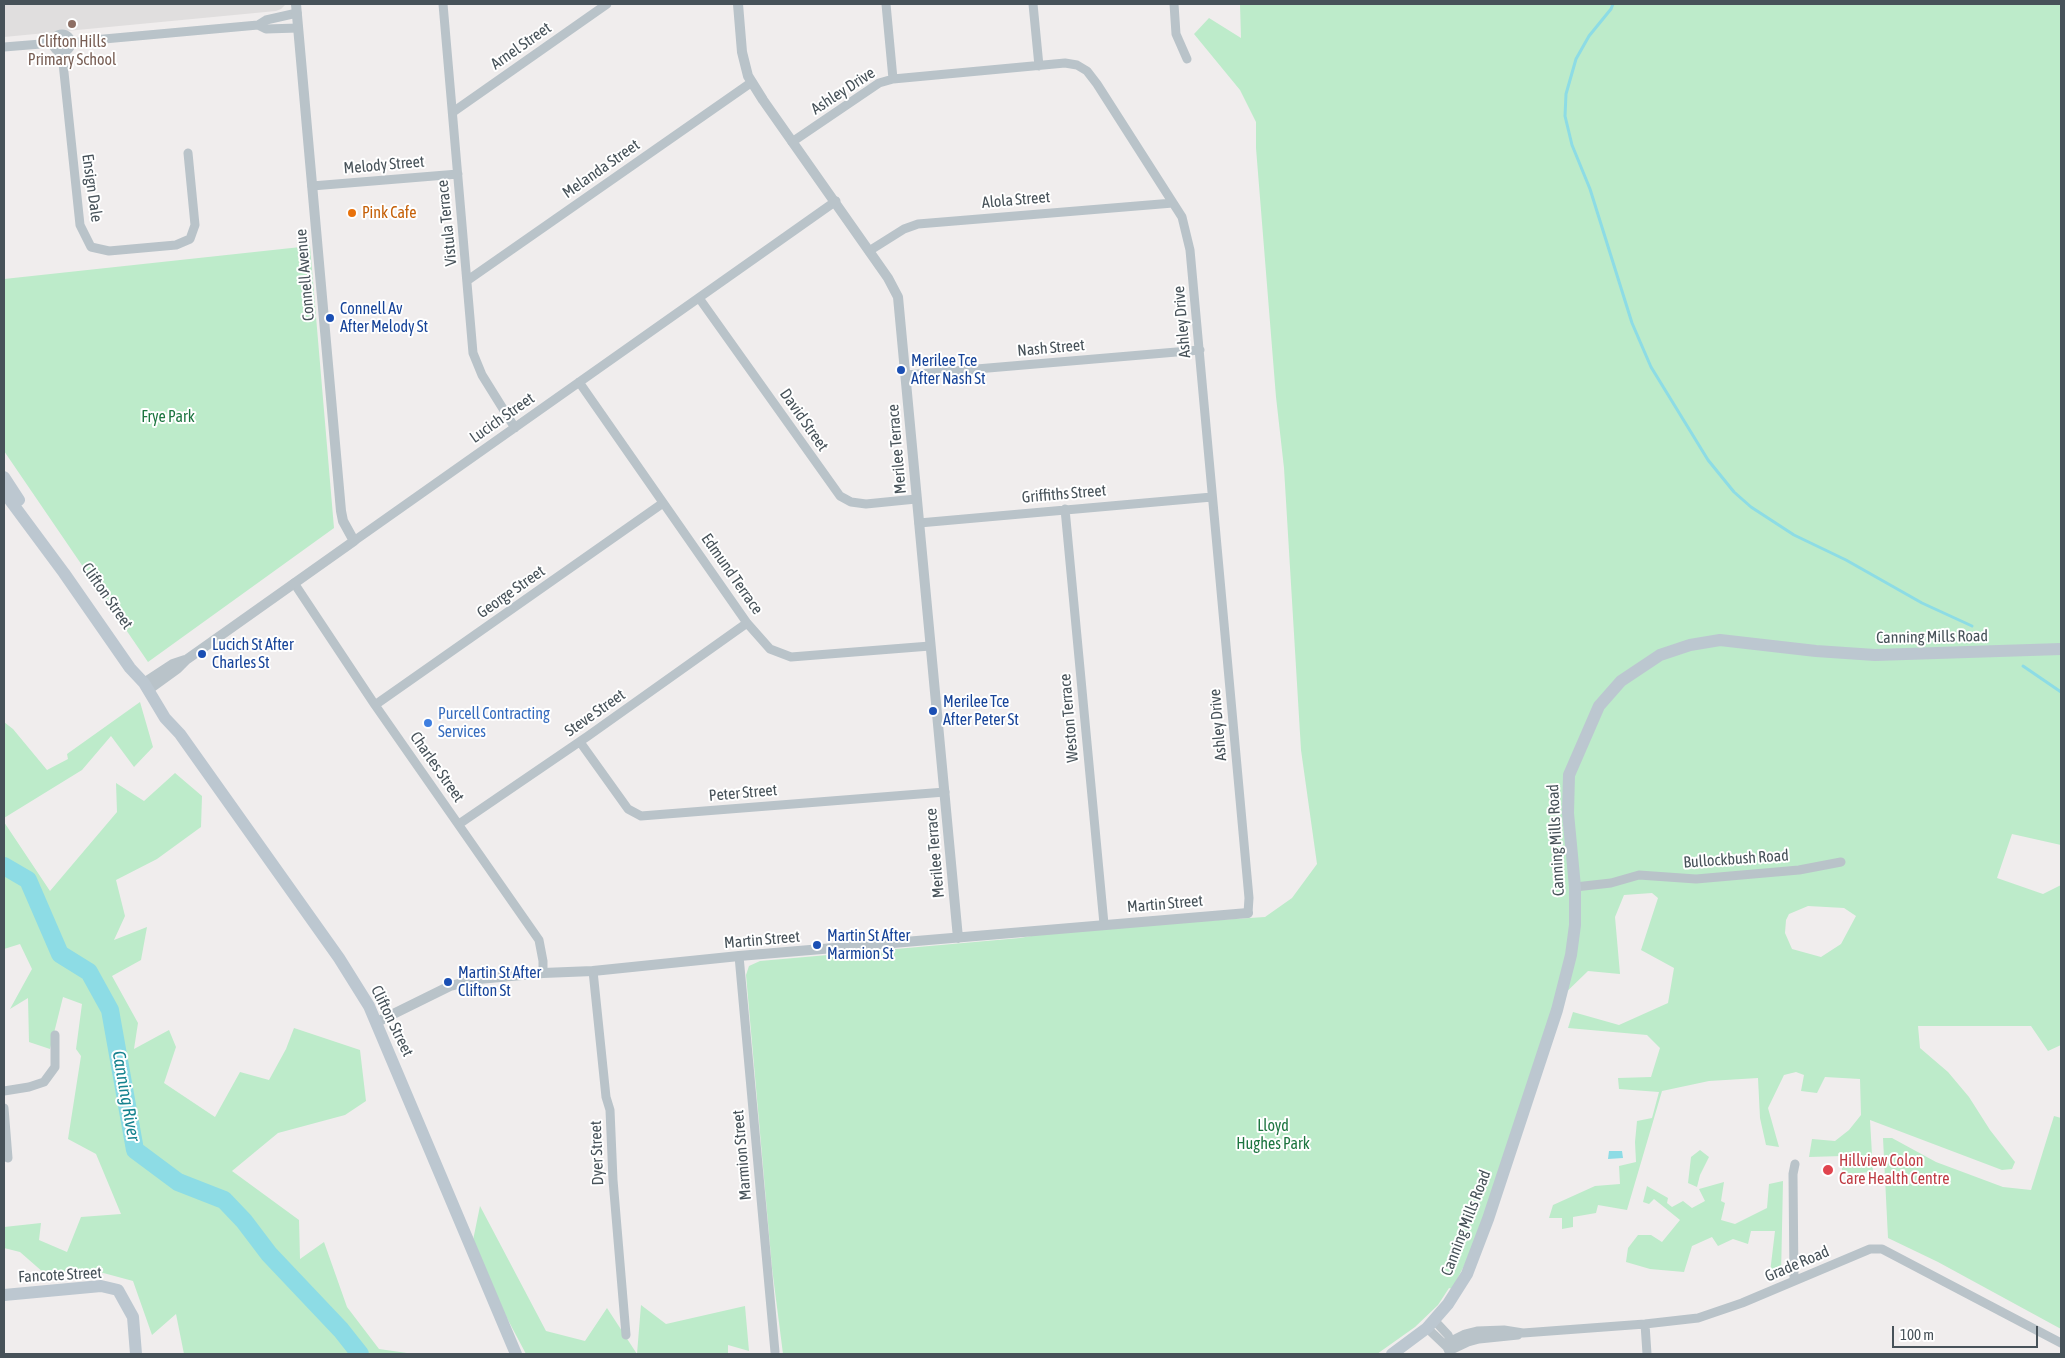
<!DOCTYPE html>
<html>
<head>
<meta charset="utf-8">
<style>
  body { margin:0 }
  #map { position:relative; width:2065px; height:1358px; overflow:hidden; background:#f0eded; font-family:"Asap Condensed",sans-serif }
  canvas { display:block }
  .frame { position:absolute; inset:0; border:5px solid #475259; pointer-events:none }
  .scale { position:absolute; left:1892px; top:1326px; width:146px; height:22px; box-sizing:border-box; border:2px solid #475259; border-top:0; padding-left:6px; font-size:15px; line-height:18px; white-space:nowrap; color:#475259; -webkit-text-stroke:4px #fff; paint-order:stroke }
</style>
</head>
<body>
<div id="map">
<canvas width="2065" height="1358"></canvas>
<div class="frame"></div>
<div class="scale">100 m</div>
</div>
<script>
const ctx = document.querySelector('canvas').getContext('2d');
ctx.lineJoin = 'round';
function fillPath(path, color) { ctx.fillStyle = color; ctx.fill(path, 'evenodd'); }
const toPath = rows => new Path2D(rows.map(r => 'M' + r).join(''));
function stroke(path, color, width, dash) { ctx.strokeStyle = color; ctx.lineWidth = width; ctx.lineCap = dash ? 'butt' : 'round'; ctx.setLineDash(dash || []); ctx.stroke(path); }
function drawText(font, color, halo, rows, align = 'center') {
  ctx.font = font + ' "Asap Condensed",sans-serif'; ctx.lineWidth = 4; ctx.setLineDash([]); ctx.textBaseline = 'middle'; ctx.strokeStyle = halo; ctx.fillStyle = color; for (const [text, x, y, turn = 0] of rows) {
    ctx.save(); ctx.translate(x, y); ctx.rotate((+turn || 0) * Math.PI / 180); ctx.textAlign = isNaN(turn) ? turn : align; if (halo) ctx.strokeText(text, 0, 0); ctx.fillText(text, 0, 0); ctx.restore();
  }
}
fillPath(toPath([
  [4,4,286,4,281,9,276,11,4,37]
]), '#e0dede');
fillPath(toPath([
  [1240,4,2061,4,2061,845,2012,834,1997,878,2043,894,2061,885,2061,1045,2048,1051,2031,1026,1918,1026,1920,1048,1948,1072,1969,1097,1990,1130,2015,1162,2012,1169,2002,1170,1870,1120,1873,1172,1842,1174,1842,1156,1809,1157,1812,1139,1835,1141,1849,1130,1861,1115,1860,1079,1825,1077,1817,1093,1801,1091,1804,1075,1796,1072,1784,1075,1768,1108,1779,1147,1766,1145,1760,1118,1758,1078,1709,1081,1662,1091,1627,1210,1598,1205,1596,1213,1573,1217,1573,1227,1562,1229,1562,1218,1549,1218,1553,1205,1595,1186,1620,1184,1619,1166,1636,1162,1635,1142,1637,1121,1652,1118,1659,1092,1619,1089,1618,1078,1651,1077,1660,1048,1647,1035,1568,1028,1573,1012,1619,1025,1668,1003,1674,968,1641,950,1658,898,1652,893,1624,895,1615,917,1620,974,1588,971,1553,1005,1476,1243,1452,1289,1449,1288,1438,1305,1415,1327,1377,1354,783,1354,772,1268,746,975,749,966,760,961,1020,938,1063,930,1265,917,1292,898,1317,864,1301,750,1284,468,1276,397,1256,148,1256,122,1240,90,1194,34,1209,18,1241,38],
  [1808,906,1844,908,1856,916,1841,944,1821,957,1792,949,1785,933,1786,920,1789,914],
  [310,246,334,528,148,662,4,451,4,279],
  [140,702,153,747,134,767,111,736,82,770,4,818,4,722,13,729,47,770,68,759,67,754],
  [175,773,202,796,201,827,157,859,116,880,125,916,114,940,147,927,141,960,112,976,138,1023,134,1049,169,1030,176,1047,164,1083,215,1117,240,1072,269,1080,286,1049,294,1028,360,1050,366,1101,345,1115,278,1133,232,1171,299,1220,300,1259,324,1242,347,1307,379,1349,414,1354,184,1354,176,1314,152,1335,133,1281,96,1271,44,1273,20,1252,4,1248,4,1227,41,1223,39,1240,67,1252,81,1217,121,1214,96,1154,68,1139,81,1056,76,1049,82,1004,63,997,50,1049,29,1042,28,998,10,1009,32,969,20,944,4,949,4,822,50,891,117,812,116,783,144,801],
  [2054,1116,2061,1118,2061,1329,1938,1262,1888,1238,1883,1138,1892,1138,1936,1162,2003,1187,2031,1190],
  [1700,1150,1709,1157,1700,1175,1697,1187,1688,1183,1691,1157],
  [1783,1181,1781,1276,1769,1281,1775,1231,1751,1231,1748,1244,1733,1239,1718,1246,1712,1237,1692,1246,1684,1272,1650,1269,1626,1262,1628,1248,1638,1235,1651,1235,1662,1242,1680,1220,1654,1199,1649,1204,1643,1202,1647,1186,1668,1198,1667,1203,1672,1207,1683,1201,1692,1208,1705,1201,1699,1189,1724,1182,1721,1201,1725,1203,1721,1220,1735,1224,1767,1208,1769,1184],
  [480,1206,546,1331,585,1341,607,1308,637,1354,641,1305,666,1324,745,1306,749,1351,728,1345,728,1354,526,1354,471,1250]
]), '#bdebca');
fillPath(toPath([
  [1609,1151,1622,1151,1623,1158,1608,1159]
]), '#8ddce5');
stroke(toPath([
  [1613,4,1611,9,1589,36,1576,59,1566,94,1565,116,1572,145,1590,189,1632,323,1651,367,1708,460,1734,492,1751,507,1794,535,1846,560,1922,603,1972,626],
  [2023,666,2061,692]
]), '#8ddce5', 3);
stroke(toPath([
  [4,866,28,880,60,954,89,972,110,1010,135,1150,178,1182,224,1200,244,1221,269,1254,341,1330,360,1354]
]), '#8ddce5', 18);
stroke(toPath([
  [443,4,473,353,482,375,515,428],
  [886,4,893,79],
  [1033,4,1039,66],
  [1174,4,1176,34,1187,59],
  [258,25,266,29,298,28],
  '53 43a9 9 0 1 1 18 0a9 9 0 1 1-18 0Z',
  [70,45,82,41,258,25,266,20,297,13],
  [4,47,41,44,55,38],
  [58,51,63,63,80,225,91,247,109,251,176,245,190,239,195,225,188,153],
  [453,112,607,4],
  [792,142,879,83,893,79,1065,63,1077,65,1087,71,1097,84,1182,217,1190,250,1249,898,1248,913],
  [312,186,458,174],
  [869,251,904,229,918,224,1173,203],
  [468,280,752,82],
  [699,298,840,496,851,502,866,504,916,499],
  [906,375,1200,350],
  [579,382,747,623,770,649,791,657,930,646],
  [1065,509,1104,924],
  [919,523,1212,497],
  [354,541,836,201],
  [294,583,375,705,539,940,543,961,543,973],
  [375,705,663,503],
  [580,742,628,809,641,816,945,792],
  [459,824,588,736,747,623],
  [1575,887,1611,883,1639,875,1696,879,1799,870,1841,862],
  [739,956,775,1352],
  [593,971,606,1097,610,1110,613,1180,626,1335],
  [4,1091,29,1087,44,1082,55,1067,55,1035],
  [4,1108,8,1158],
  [1794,1281,1793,1174,1795,1164],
  [1434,1320,1448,1335,1453,1346],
  [1645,1324,1647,1354],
  [1427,1328,1447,1347,1450,1354],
  [1451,1341,1465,1334,1477,1331,1504,1330,1523,1333,1645,1324,1698,1318,1742,1303,1870,1249,1882,1249,2061,1343],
  [1449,1351,1468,1342,1479,1339,1518,1335]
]), '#b9c3c9', 9);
stroke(toPath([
  [738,4,742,52,748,76,763,100,888,278,898,297,958,938],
  [144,683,173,664,185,660],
  [148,690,177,669,186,660,354,541,343,521,341,511,296,4],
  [377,1022,450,986,479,979,543,973,593,971,739,956,1248,913]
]), '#b9c3c9', 10);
stroke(toPath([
  [4,477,19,500],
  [4,492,64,573,130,668,144,683,165,718,180,734,339,958,369,1006,516,1354],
  [4,1295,101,1286,118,1290,133,1317,136,1354],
  [1392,1354,1427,1328,1448,1304,1467,1274,1488,1219,1557,1010,1571,955,1575,925,1575,887,1568,813,1569,775,1599,706,1621,681,1660,655,1690,645,1720,640,1816,651,1875,655,2061,649]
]), '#bcc7d0', 12);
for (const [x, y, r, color] of [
  [72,24,5,"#8d6e63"],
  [352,213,5,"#e8710a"],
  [330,318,5,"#1a4fb4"],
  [901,370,5,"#1a4fb4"],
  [202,654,5,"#1a4fb4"],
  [933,711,5,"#1a4fb4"],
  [428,723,5,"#3f7fe0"],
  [817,945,5,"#1a4fb4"],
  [448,982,5,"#1a4fb4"],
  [1828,1170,6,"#e0444e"]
]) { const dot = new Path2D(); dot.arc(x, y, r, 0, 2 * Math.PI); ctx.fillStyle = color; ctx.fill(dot); stroke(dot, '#fff', 2); }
drawText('16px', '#785e54', '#fff', [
  ["Clifton Hills",72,42],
  ["Primary School",72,60]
]);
drawText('16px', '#475259', '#fff', [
  ["Arnel Street",521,46,-35],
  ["Ashley Drive",843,91,-33],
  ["Melody Street",384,165,-5],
  ["Melanda Street",601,169,-35],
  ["Ensign Dale",92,188,82],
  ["Alola Street",1016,200,-5],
  ["Vistula Terrace",447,223,-96],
  ["Connell Avenue",305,275,-95],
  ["Ashley Drive",1182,322,-95],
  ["Nash Street",1051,348,-5],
  ["Lucich Street",502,418,-35],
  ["David Street",804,420,55],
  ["Merilee Terrace",897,449,-95],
  ["Griffiths Street",1064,494,-5],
  ["Edmund Terrace",732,574,55],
  ["George Street",511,592,-35],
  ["Clifton Street",107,596,55],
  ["Canning Mills Road",1932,637,-1],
  ["Steve Street",595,713,-35],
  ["Weston Terrace",1069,718,-95],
  ["Ashley Drive",1218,725,-95],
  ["Charles Street",437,767,55],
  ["Peter Street",743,793,-5],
  ["Canning Mills Road",1556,840,-93],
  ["Merilee Terrace",935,853,-95],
  ["Bullockbush Road",1736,859,-4],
  ["Martin Street",1165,904,-5],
  ["Martin Street",762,940,-5],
  ["Clifton Street",392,1021,64],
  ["Dyer Street",597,1153,-92],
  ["Marmion Street",742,1155,-95],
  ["Canning Mills Road",1466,1223,-69],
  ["Grade Road",1797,1264,-23],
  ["Fancote Street",60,1275,-3]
]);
drawText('16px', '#c56008', '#fff', [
  ["Pink Cafe",362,213]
], 'left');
drawText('16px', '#164399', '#fff', [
  ["Connell Av",340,309],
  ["After Melody St",340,327],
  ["Merilee Tce",911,361],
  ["After Nash St",911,379],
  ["Lucich St After",212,645],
  ["Charles St",212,663],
  ["Merilee Tce",943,702],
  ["After Peter St",943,720],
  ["Martin St After",827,936],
  ["Marmion St",827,954],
  ["Martin St After",458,973],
  ["Clifton St",458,991]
], 'left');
drawText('16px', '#1d7540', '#fff', [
  ["Frye Park",168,417],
  ["Lloyd",1273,1126],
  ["Hughes Park",1273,1144]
]);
drawText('16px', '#366cbe', '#fff', [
  ["Purcell Contracting",438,714],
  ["Services",438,732]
], 'left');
drawText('16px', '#be3a42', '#fff', [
  ["Hillview Colon",1839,1161],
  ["Care Health Centre",1839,1179]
], 'left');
drawText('italic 18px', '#15828f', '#fff', [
  ["Canning River",126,1096,80]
]);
</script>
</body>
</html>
